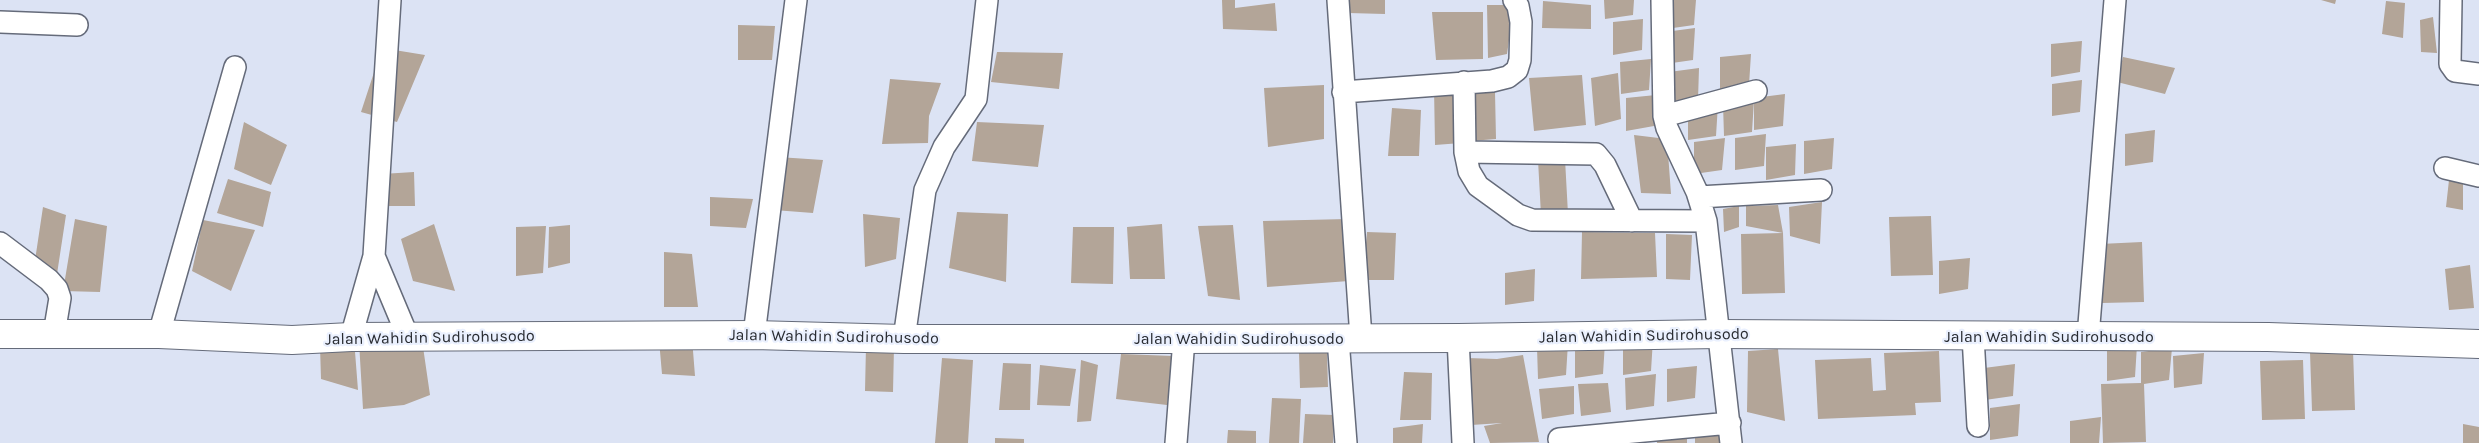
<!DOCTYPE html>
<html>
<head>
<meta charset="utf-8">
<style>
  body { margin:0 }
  canvas { display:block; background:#dce3f4 }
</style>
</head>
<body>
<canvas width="2479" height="443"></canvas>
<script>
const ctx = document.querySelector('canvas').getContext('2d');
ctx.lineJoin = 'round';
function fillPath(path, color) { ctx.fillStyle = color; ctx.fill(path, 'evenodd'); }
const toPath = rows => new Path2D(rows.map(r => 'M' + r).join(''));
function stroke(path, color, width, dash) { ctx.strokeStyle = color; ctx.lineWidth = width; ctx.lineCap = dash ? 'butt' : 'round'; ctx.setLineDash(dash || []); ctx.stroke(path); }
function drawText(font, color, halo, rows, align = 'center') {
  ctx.font = font + ' Karla,sans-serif'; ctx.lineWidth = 4.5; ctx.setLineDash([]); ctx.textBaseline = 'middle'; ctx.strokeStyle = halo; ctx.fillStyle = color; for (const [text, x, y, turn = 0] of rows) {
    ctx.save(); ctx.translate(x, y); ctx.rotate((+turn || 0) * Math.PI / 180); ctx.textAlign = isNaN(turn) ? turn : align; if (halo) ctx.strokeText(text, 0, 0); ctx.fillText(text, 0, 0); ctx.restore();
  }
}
fillPath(toPath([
  [1222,0,1235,0,1235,8,1275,3,1277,31,1223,29],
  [1348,0,1385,0,1385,14,1348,13],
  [1604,0,1634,0,1633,15,1605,19],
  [1665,0,1696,0,1694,25,1666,29],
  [2321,0,2336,0,2335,4],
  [1543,1,1591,5,1591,29,1542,28],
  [2386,1,2405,3,2403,38,2382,34],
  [1487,5,1514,5,1507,54,1488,58],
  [1432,12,1483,12,1483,59,1436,60],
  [2433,17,2437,53,2421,52,2420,20],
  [1643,19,1642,50,1613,55,1613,22],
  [738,25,775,26,772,60,738,60],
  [1695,28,1693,60,1665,64,1665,32],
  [2082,41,2080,72,2051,77,2051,44],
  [382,48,425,55,397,122,361,112],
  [997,52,1063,53,1059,89,991,82],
  [1751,54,1749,85,1720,90,1720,57],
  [2123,57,2175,68,2165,94,2117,82],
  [1651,59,1649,90,1621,94,1620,62],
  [1699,68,1698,100,1669,104,1669,72],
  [1618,73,1621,119,1595,126,1591,78],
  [1582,75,1586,125,1534,131,1529,78],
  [890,79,941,83,929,116,928,143,882,144],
  [2082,80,2080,112,2052,116,2052,84],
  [1324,85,1324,139,1268,147,1264,88],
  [1434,87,1457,87,1461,143,1435,145],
  [1495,92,1496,139,1471,141,1471,93],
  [1785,94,1783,126,1754,130,1754,98],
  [1656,95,1654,126,1626,131,1626,98],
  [1754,100,1752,132,1724,136,1723,104],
  [1718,104,1716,136,1688,140,1688,108],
  [1392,108,1421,110,1419,156,1388,156],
  [244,122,287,145,271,185,234,169],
  [977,122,1044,125,1038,167,972,161],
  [2155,130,2153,162,2125,166,2125,134],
  [1766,134,1764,166,1735,170,1735,138],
  [1634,135,1667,139,1671,194,1641,193],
  [1725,138,1722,170,1694,174,1694,142],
  [1834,138,1832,169,1804,174,1804,141],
  [1796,144,1795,175,1766,180,1766,147],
  [778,157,823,160,813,213,774,210],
  [1565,159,1568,214,1541,215,1538,160],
  [414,172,415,206,379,206,382,174],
  [228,179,271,192,263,227,217,213],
  [2449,180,2463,181,2463,210,2446,207],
  [710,197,753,199,746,228,710,226],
  [1822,202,1820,244,1790,236,1789,207],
  [1778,205,1783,233,1746,226,1746,206],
  [1739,206,1739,227,1724,232,1723,209],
  [43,207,66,215,57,274,34,267],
  [957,212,1008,214,1006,282,949,268],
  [863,214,900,218,896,259,865,267],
  [1931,216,1933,275,1891,276,1889,217],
  [75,219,107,226,100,292,63,291],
  [1347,219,1349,281,1267,287,1263,221],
  [203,220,255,230,231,291,192,271],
  [434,224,455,291,413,281,401,239],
  [1162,224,1165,279,1130,279,1127,227],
  [570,225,570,263,548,268,549,227],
  [1233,225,1240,300,1208,296,1198,226],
  [546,226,543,273,516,276,516,227],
  [1073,227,1114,227,1113,284,1071,283],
  [1367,232,1396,233,1394,280,1363,280],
  [1582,232,1655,233,1657,277,1581,279],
  [1783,233,1785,293,1742,294,1741,234],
  [1666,234,1692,235,1690,280,1666,279],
  [2142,242,2144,302,2102,303,2100,244],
  [664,252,692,254,698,307,664,307],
  [1970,258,1968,289,1939,294,1939,261],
  [2470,265,2474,308,2449,310,2445,269],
  [1535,269,1534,301,1505,305,1505,273],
  [692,338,695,376,662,374,659,340],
  [354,339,358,390,321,379,320,346],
  [1653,339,1651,371,1623,375,1623,343],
  [422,340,430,395,404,405,363,409,359,342],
  [1605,342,1603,374,1575,378,1575,346],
  [1568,343,1566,375,1538,379,1537,347],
  [2137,345,2135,377,2107,381,2107,349],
  [866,346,894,347,893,392,865,391],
  [2172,348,2169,380,2144,384,2146,442,2103,443,2101,384,2141,383,2141,352],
  [1778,349,1785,421,1747,412,1748,351],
  [2353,350,2355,410,2312,411,2310,352],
  [1939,351,1941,402,1915,403,1916,415,1818,419,1815,360,1871,358,1873,391,1886,390,1884,353],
  [1327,352,1328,387,1300,388,1299,353],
  [2204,353,2202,384,2174,388,2173,356],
  [1121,354,1173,356,1167,405,1116,399],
  [1523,355,1539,442,1490,443,1484,426,1502,423,1471,425,1467,358,1497,359],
  [942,358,973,360,968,443,935,443],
  [1081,360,1098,365,1091,421,1077,422],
  [2303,360,2305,419,2262,420,2260,361],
  [1003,363,1031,364,1030,410,999,410],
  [2015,364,2013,396,1985,400,1984,368],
  [1040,365,1076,369,1070,406,1037,405],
  [1697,366,1695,398,1667,402,1667,369],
  [1404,372,1432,373,1431,420,1400,420],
  [1656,374,1654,406,1626,410,1625,378],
  [1608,383,1611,412,1581,416,1578,384],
  [1574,386,1574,414,1542,419,1539,389],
  [1272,398,1301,399,1299,443,1269,443],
  [2020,404,2018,436,1990,440,1990,408],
  [1305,414,1334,415,1333,443,1303,443],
  [2101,417,2099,443,2070,443,2070,421],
  [1423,424,1422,443,1393,443,1393,428],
  [2463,424,2479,427,2479,443,2463,443],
  [1228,430,1256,431,1256,443,1227,443],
  [1687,430,1687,443,1657,443,1657,434],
  [1726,430,1725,443,1695,443,1695,433],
  [995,438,1024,439,1024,443,995,443]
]), '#b3a598');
const minor = toPath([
  [1338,0,1361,338],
  [1662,0,1664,116,1667,128,1697,192,1706,221],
  [2451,0,2450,64,2455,71,2479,74],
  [0,22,77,25],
  [1464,82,1465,152,1469,171,1478,186,1518,215,1532,220,1706,221,1731,443],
  [1343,92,1492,81,1508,77,1517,70,1520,60,1521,22,1518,6,1514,0],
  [1664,116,1756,91],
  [1465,152,1596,154,1605,165,1632,221],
  [2445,168,2479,176],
  [1699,197,1821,190],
  [0,243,49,280,57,289,60,298,54,334],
  [374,256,408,337],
  [159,334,235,67],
  [754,335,796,0],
  [1973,336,1978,426],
  [351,337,374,256,390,0],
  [2088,337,2115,0],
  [1458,338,1463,443],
  [904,339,925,190,944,147,976,99,987,0],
  [1338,339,1346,443],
  [1559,439,1730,423],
  [1176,443,1184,339]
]);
const trunk = toPath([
  [0,334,159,334,292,340,351,337,754,335,904,339,1184,339,1458,338,1719,334,2268,337,2479,344]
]);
stroke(minor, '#656b7a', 24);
stroke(trunk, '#656b7a', 30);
stroke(minor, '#fff', 21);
stroke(trunk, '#fff', 28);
drawText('16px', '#292c32', '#eaf0fe', [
  ["Jalan Wahidin Sudirohusodo",1644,336,-1],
  ["Jalan Wahidin Sudirohusodo",834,337,1],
  ["Jalan Wahidin Sudirohusodo",2049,337],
  ["Jalan Wahidin Sudirohusodo",430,338,-1],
  ["Jalan Wahidin Sudirohusodo",1239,339]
]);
</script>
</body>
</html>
